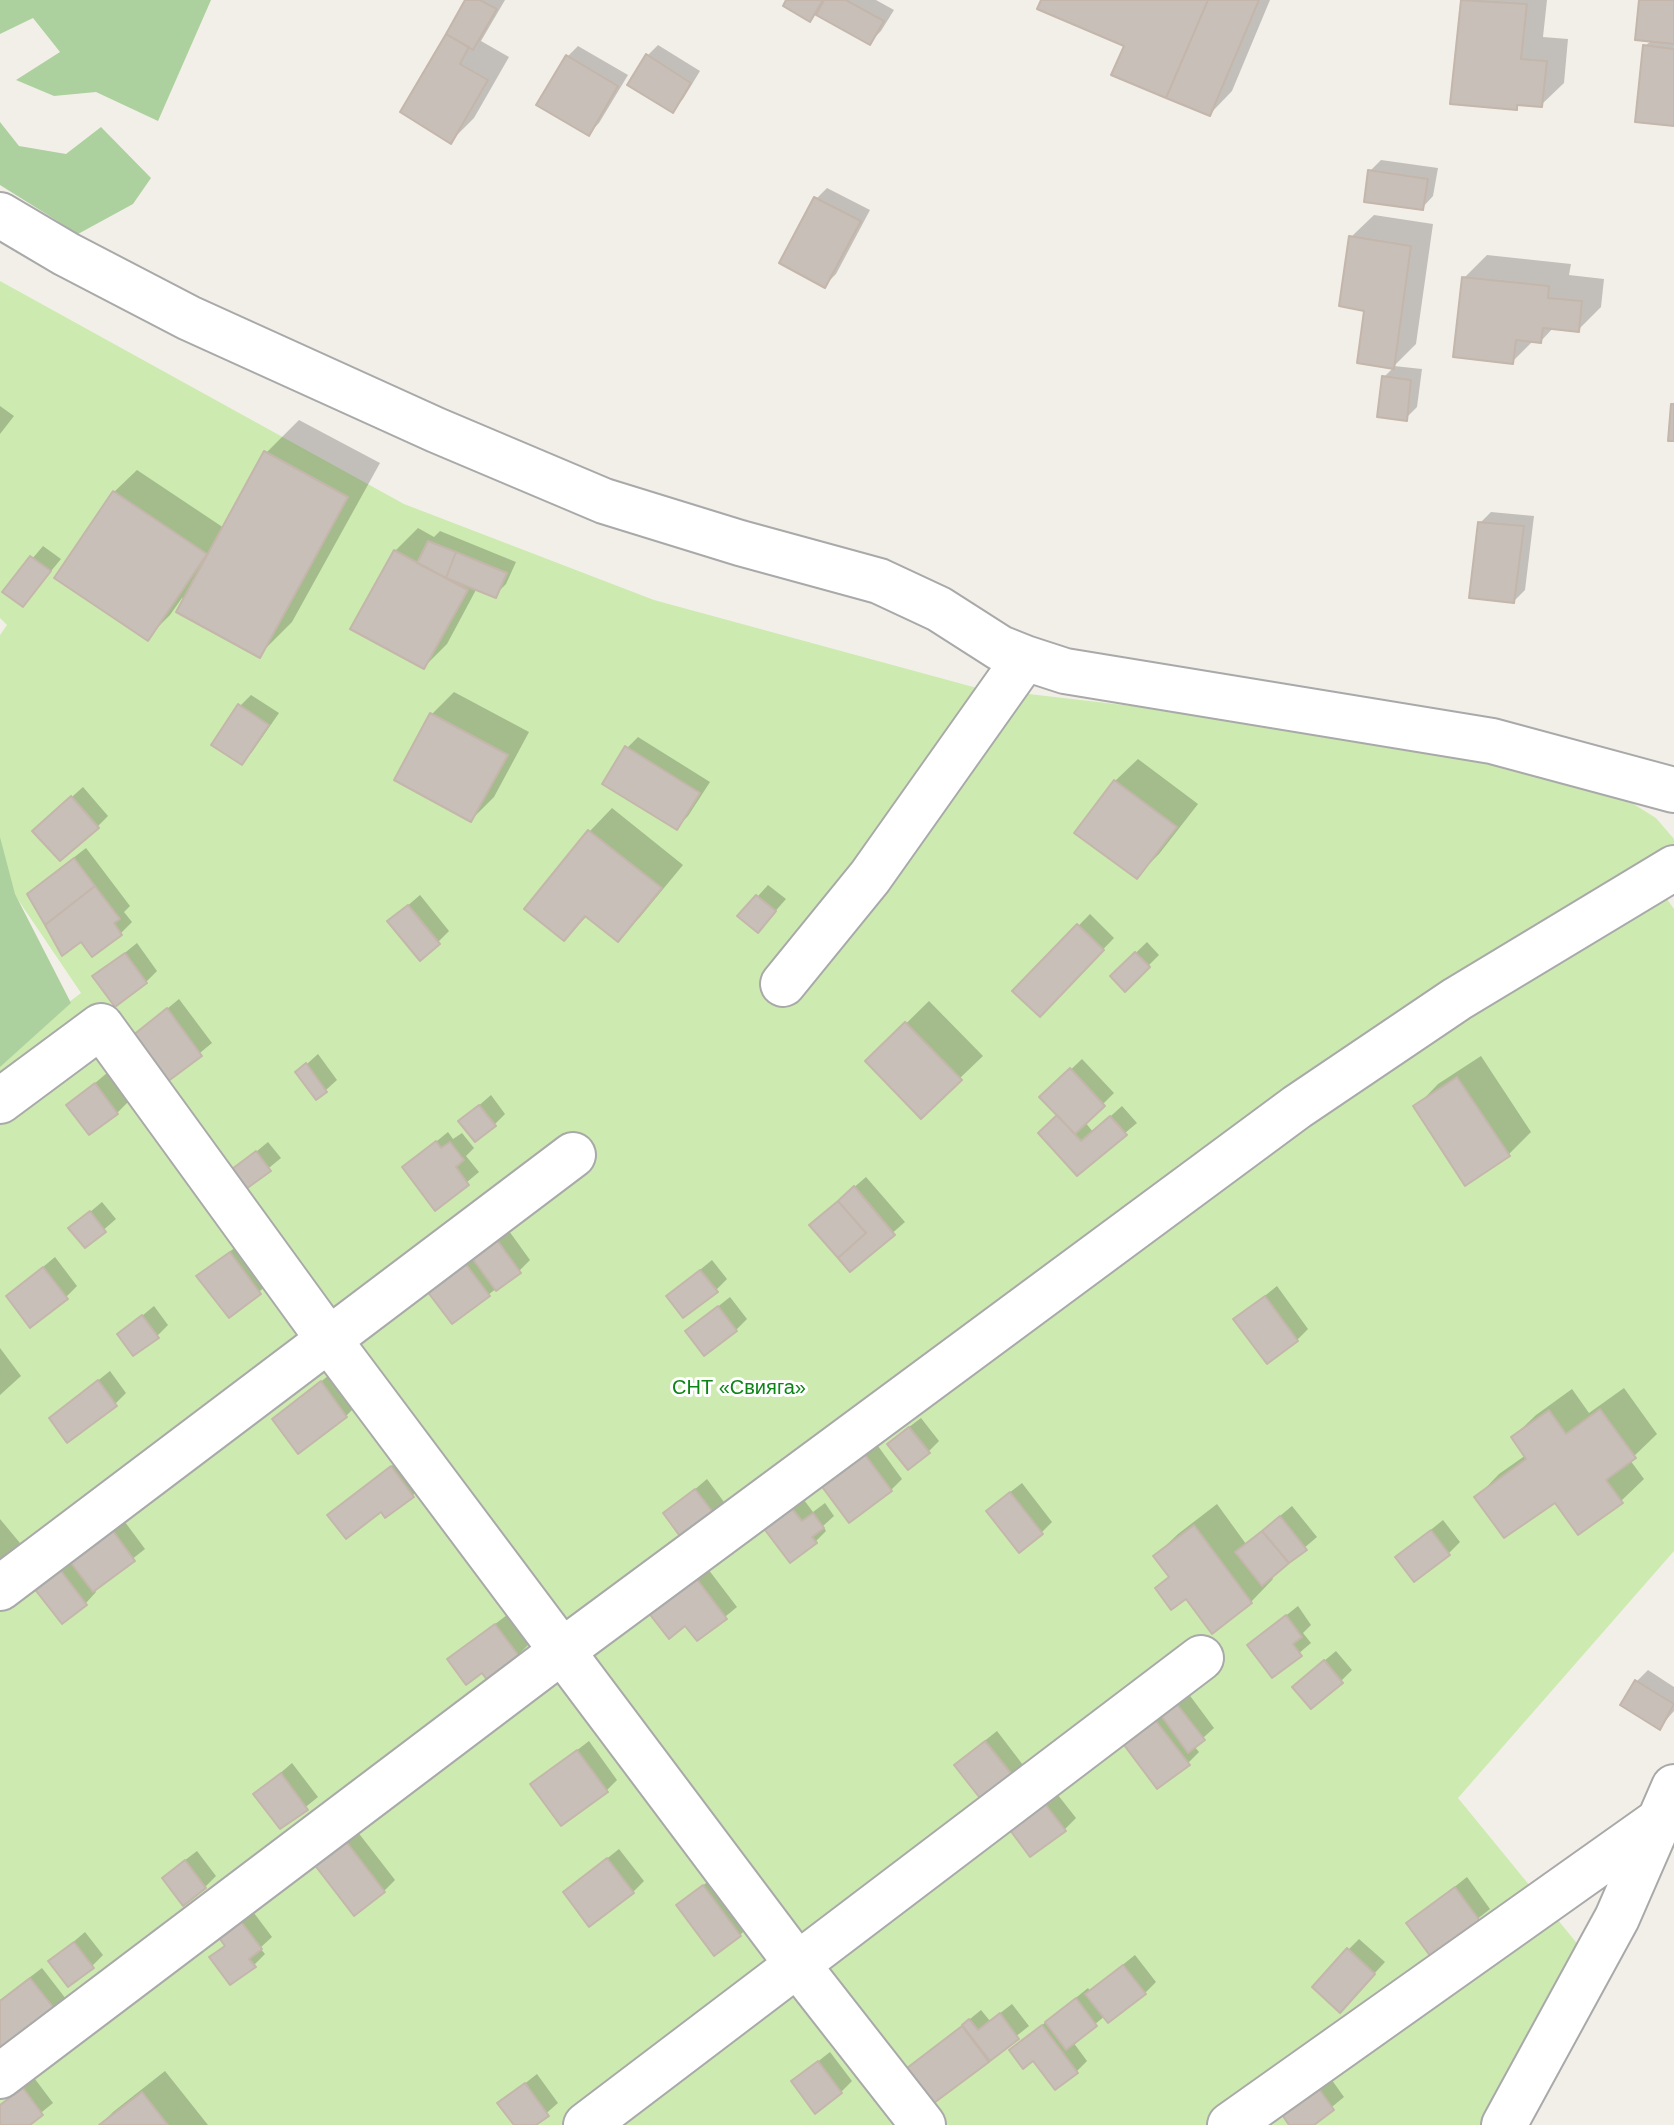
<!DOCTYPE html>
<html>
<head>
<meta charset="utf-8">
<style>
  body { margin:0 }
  canvas { display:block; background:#f2efe9 }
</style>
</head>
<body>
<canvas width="1674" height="2125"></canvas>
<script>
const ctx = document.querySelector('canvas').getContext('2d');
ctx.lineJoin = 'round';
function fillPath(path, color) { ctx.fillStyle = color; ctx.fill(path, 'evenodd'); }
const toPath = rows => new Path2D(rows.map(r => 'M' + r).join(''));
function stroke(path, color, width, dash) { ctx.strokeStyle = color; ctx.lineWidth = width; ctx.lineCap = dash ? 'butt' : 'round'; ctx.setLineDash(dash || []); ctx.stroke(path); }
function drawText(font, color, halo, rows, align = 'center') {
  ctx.font = font + ' Helvetica,sans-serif'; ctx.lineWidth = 6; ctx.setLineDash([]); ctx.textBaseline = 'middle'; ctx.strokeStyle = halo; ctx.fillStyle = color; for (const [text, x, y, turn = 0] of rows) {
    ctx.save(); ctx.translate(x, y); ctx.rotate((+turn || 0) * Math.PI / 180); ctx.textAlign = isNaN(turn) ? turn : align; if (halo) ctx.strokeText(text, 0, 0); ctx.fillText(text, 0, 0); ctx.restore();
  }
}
fillPath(toPath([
  [0,281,404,504,654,600,977,688,1271,722,1571,779,1619,795,1656,818,1674,839,1674,889,1664,895,1674,909,1674,1551,1458,1798,1580,1947,1481,2125,0,2125,0,1054,81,993,0,873,0,635,7,625,0,618]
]), '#cdebb0');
fillPath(toPath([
  [0,0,211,0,158,121,96,92,54,96,16,80,60,52,33,18,0,34],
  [0,122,19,146,66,154,101,127,151,178,133,204,78,234,0,185],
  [0,837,15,894,71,1003,0,1067]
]), '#add19e');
fillPath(toPath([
  [467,0,505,0,481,41,509,57,474,118,451,141],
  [789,0,876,0,894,10,881,31,870,42,816,13,810,20],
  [1043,0,1270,0,1232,91,1210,114,1126,45],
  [1463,0,1547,0,1543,37,1568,39,1564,83,1541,105,1521,103,1516,108,1453,102],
  [1641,0,1674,0,1674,124,1645,46,1652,40],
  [658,45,700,71,683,99,672,110,647,56],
  [578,46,628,75,599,123,588,134,567,57],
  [1381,160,1438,168,1433,196,1422,208,1370,171],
  [827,188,870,210,836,274,825,285,816,199],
  [1374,215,1433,224,1416,344,1394,366,1422,369,1417,407,1406,418,1384,377,1394,367,1367,309,1351,237],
  [1487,255,1571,264,1569,275,1604,279,1601,307,1578,330,1554,327,1541,341,1534,340,1512,362,1464,278],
  [0,406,14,416,0,434],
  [299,420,380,463,292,622,259,655,182,598,170,615,147,638,114,492,137,470,224,528,266,453],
  [1491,512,1534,516,1525,590,1514,601,1480,523],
  [418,528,434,537,440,531,516,562,506,584,495,595,477,588,447,644,424,667,395,551],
  [43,546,61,559,23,605,5,591],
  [454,692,529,732,494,797,471,820,431,715],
  [251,695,279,713,252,752,241,763,240,706],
  [638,737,710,782,688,816,677,827,627,748],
  [1138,759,1198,804,1159,854,1136,877,1115,781],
  [83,787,108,816,97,827,46,820],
  [612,808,683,865,640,917,618,939,588,915,564,939,527,909,590,831],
  [86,848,130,906,124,912,132,922,121,933,40,884],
  [768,885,786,899,758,931,740,916],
  [420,895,449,931,438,942,390,921],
  [1090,914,1114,938,1040,1015,1014,991],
  [1147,942,1159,955,1125,989,1112,976],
  [137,943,157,971,146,982,95,977],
  [179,999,212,1043,168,1079,134,1036],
  [929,1001,983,1056,960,1078,868,1061],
  [318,1054,337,1080,317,1098,298,1072],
  [1481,1056,1531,1132,1508,1155,1416,1107,1438,1084],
  [1082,1059,1114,1093,1085,1122,1093,1132,1122,1106,1137,1123,1077,1173,1059,1115,1042,1097],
  [107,1073,128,1102,117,1113,69,1105],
  [491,1095,505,1114,494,1125,461,1121],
  [448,1132,453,1139,462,1133,474,1148,466,1156,479,1172,436,1208,405,1167],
  [268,1142,281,1158,247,1186,234,1170],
  [866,1177,905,1222,851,1269,823,1214],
  [102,1202,116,1219,85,1246,71,1228],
  [509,1231,530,1260,519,1271,488,1295,430,1291],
  [242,1242,271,1282,230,1315,199,1276],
  [55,1257,77,1286,66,1297,8,1296],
  [712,1260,727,1279,716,1290,668,1296],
  [1277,1286,1308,1329,1297,1340,1236,1319],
  [730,1297,747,1319,736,1330,687,1331],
  [154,1306,168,1325,157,1336,120,1334],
  [0,1348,21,1376,0,1395],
  [110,1371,126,1393,115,1404,51,1418],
  [333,1372,357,1405,346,1416,274,1419],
  [1624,1388,1657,1434,1630,1460,1644,1479,1621,1501,1477,1497,1499,1474,1526,1455,1513,1437,1536,1415,1572,1389,1589,1413],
  [921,1418,939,1441,928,1452,901,1433],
  [875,1442,902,1479,891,1490,823,1484],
  [403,1457,424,1484,413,1495,330,1515],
  [707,1479,724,1502,714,1513,666,1514],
  [1022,1483,1052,1522,1041,1533,1000,1500],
  [801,1496,813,1512,825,1503,834,1516,823,1526,826,1531,815,1542,765,1526],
  [1217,1504,1246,1544,1292,1506,1317,1537,1271,1576,1273,1579,1251,1602,1170,1576,1155,1556,1178,1534],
  [122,1518,145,1549,94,1589,96,1592,86,1603,36,1588],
  [0,1519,20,1543,0,1562],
  [1443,1520,1460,1542,1449,1553,1397,1557],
  [705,1565,737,1607,698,1639,686,1623,646,1607],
  [1298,1606,1311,1625,1303,1633,1311,1643,1273,1675,1249,1645],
  [507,1615,529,1644,518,1655,482,1670,449,1659],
  [1336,1651,1352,1670,1341,1681,1306,1676],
  [1648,1670,1674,1687,1674,1711,1660,1727,1637,1681],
  [1188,1693,1214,1728,1194,1746,1199,1752,1188,1763,1126,1745],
  [997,1731,1023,1765,1012,1776,968,1754],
  [589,1741,617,1780,606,1791,533,1784],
  [292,1763,318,1797,281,1827,256,1794],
  [1054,1790,1076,1818,1065,1829,1009,1826],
  [357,1831,395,1880,384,1891,328,1853],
  [619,1849,644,1881,633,1892,565,1892],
  [197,1851,216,1876,205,1887,176,1867],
  [715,1876,751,1924,740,1935,678,1905],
  [1467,1877,1490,1909,1432,1955,1409,1923],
  [251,1909,272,1937,260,1948,265,1954,254,1965,212,1958,221,1948,221,1951,234,1942,219,1936],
  [85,1932,103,1955,92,1966,51,1961],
  [1359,1939,1385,1962,1351,1999,1348,1950],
  [1135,1955,1156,1982,1145,1993,1105,2016,1073,2042,1087,2061,1076,2072,1011,2050,1088,1988,1090,1991],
  [42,1968,66,1999,55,2010,0,2043,0,2000],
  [1012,2004,1029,2026,935,2101,910,2068,981,2010,990,2021],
  [830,2052,852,2081,841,2092,793,2081],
  [165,2071,208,2125,100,2125,113,2112],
  [537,2074,558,2103,533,2125,516,2125,500,2103],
  [1329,2076,1344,2097,1310,2125,1292,2125,1294,2102],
  [35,2079,53,2103,26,2125,0,2125,0,2105]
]), '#0003');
const building = toPath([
  [465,0,480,0,497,9,473,50,446,34,465,0],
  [786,0,823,0,810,22,783,6,786,0],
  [824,0,846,0,884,21,870,45,816,15,824,0],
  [1041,0,1208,0,1166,98,1111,75,1124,46,1037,9,1041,0],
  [1208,0,1259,0,1210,116,1166,98,1208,0],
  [1461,0,1527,4,1521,59,1547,61,1542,107,1517,105,1517,110,1450,104,1461,0],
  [1639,0,1674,0,1674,44,1635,40,1639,0],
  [446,34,469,47,460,64,488,80,451,144,400,112,446,34],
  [1643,45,1674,49,1674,126,1635,122,1643,45],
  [646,54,691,83,673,113,627,85,646,54],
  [566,55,618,86,589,136,536,105,566,55],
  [1368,170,1428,179,1423,210,1364,202,1368,170],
  [814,197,861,221,825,288,779,263,814,197],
  [1349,236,1411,246,1394,369,1357,363,1364,311,1339,306,1349,236],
  [1462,277,1549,286,1548,298,1582,301,1579,332,1543,328,1541,343,1516,340,1513,364,1453,357,1462,277],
  [1382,376,1411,380,1407,421,1377,417,1382,376],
  [1671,404,1674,404,1674,441,1668,441,1671,404],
  [264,451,348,497,260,658,176,612,264,451],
  [113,491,207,554,148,641,54,578,113,491],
  [1478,522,1524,526,1514,603,1469,598,1478,522],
  [428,541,456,552,446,578,417,563,428,541],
  [394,550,468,590,424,669,350,629,394,550],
  [456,552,507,573,496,598,446,578,456,552],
  [30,556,51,571,23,607,2,592,30,556],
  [238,704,269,725,242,765,211,745,238,704],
  [430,713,508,755,471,822,394,780,430,713],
  [625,746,700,793,677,830,602,784,625,746],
  [1114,780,1177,827,1137,879,1074,833,1114,780],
  [71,796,99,828,60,861,32,831,71,796],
  [588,830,662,888,618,942,585,916,564,941,524,909,588,830],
  [74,858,95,886,45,925,27,894,74,858],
  [95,886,120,919,114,923,122,935,92,957,81,942,62,956,45,925,95,886],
  [756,895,776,911,758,933,737,916,756,895],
  [408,905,440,944,420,961,387,921,408,905],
  [1077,924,1104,950,1040,1017,1012,991,1077,924],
  [1135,952,1150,967,1125,992,1110,976,1135,952],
  [125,953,147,983,115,1007,92,976,125,953],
  [167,1008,202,1056,167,1082,132,1036,167,1008],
  [905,1022,962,1080,921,1119,865,1061,905,1022],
  [306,1063,327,1092,316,1100,295,1072,306,1063],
  [1070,1068,1105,1106,1075,1134,1039,1097,1070,1068],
  [1457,1077,1510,1156,1465,1186,1413,1106,1457,1077],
  [95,1083,118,1114,89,1135,66,1105,95,1083],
  [479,1105,496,1126,475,1142,458,1121,479,1105],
  [1057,1115,1081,1141,1110,1116,1127,1135,1077,1176,1038,1133,1057,1115],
  [436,1141,441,1148,450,1142,464,1160,456,1167,469,1185,435,1211,402,1167,436,1141],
  [256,1151,271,1171,246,1189,232,1169,256,1151],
  [854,1186,895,1235,850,1272,838,1258,866,1233,838,1201,854,1186],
  [838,1201,866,1233,838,1258,809,1225,838,1201],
  [90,1211,106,1232,85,1248,68,1228,90,1211],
  [497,1240,521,1273,496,1291,472,1258,497,1240],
  [230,1252,261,1294,229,1318,196,1276,230,1252],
  [465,1263,490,1296,452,1324,427,1291,465,1263],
  [43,1267,68,1299,30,1328,6,1296,43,1267],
  [700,1270,718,1292,683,1318,666,1296,700,1270],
  [1265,1296,1298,1341,1267,1364,1233,1319,1265,1296],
  [718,1306,737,1331,704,1356,685,1331,718,1306],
  [142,1315,159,1338,133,1356,117,1334,142,1315],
  [98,1380,117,1406,67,1443,49,1418,98,1380],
  [321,1381,347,1417,298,1454,272,1419,321,1381],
  [1600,1409,1636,1458,1606,1480,1623,1503,1578,1535,1555,1503,1504,1538,1474,1497,1526,1459,1511,1437,1549,1410,1566,1434,1600,1409],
  [909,1427,930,1453,908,1470,887,1444,909,1427],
  [863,1452,892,1491,849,1523,820,1484,863,1452],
  [391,1466,414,1497,385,1518,381,1512,346,1539,327,1515,391,1466],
  [695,1489,715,1515,682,1539,663,1513,695,1489],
  [1010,1492,1043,1534,1019,1553,986,1511,1010,1492],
  [789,1505,802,1521,813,1513,824,1528,812,1537,817,1543,790,1563,762,1526,789,1505],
  [1280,1516,1307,1550,1289,1563,1262,1531,1280,1516],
  [1194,1525,1252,1603,1212,1634,1186,1599,1171,1610,1155,1588,1169,1577,1153,1556,1194,1525],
  [110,1527,135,1561,93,1592,68,1559,110,1527],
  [1431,1530,1450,1555,1414,1582,1395,1557,1431,1530],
  [1262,1531,1289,1563,1262,1586,1235,1552,1262,1531],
  [58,1567,87,1605,62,1624,33,1587,58,1567],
  [693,1574,727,1619,697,1641,685,1626,669,1639,644,1607,693,1574],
  [1286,1615,1302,1637,1293,1644,1302,1656,1272,1678,1247,1645,1286,1615],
  [495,1624,519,1656,487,1680,482,1673,466,1685,447,1659,495,1624],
  [1324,1660,1343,1683,1311,1709,1292,1687,1324,1660],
  [1635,1680,1674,1704,1660,1730,1620,1705,1635,1680],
  [1176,1703,1205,1740,1188,1753,1160,1714,1176,1703],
  [1156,1721,1190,1765,1157,1789,1124,1745,1156,1721],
  [985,1741,1014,1777,983,1802,954,1765,985,1741],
  [577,1750,608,1792,561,1826,530,1784,577,1750],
  [281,1773,308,1810,280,1829,253,1794,281,1773],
  [1042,1800,1066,1831,1030,1857,1007,1826,1042,1800],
  [345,1840,385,1892,354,1916,314,1864,345,1840],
  [607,1858,634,1893,589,1927,563,1892,607,1858],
  [185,1860,206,1888,183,1906,162,1878,185,1860],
  [703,1885,741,1936,714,1956,676,1905,703,1885],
  [1455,1887,1480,1921,1431,1957,1406,1923,1455,1887],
  [239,1919,262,1949,249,1959,256,1967,230,1985,209,1957,225,1946,217,1935,239,1919],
  [74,1942,94,1968,68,1987,48,1961,74,1942],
  [1347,1948,1375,1974,1340,2013,1312,1987,1347,1948],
  [1123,1965,1146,1994,1108,2023,1085,1994,1123,1965],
  [30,1978,57,2012,4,2052,0,2046,0,2001,30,1978],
  [1076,1998,1097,2026,1066,2050,1045,2022,1076,1998],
  [1000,2013,1019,2039,990,2061,962,2025,969,2019,978,2030,1000,2013],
  [1042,2025,1078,2073,1055,2090,1033,2061,1023,2069,1009,2050,1042,2025],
  [962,2026,989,2062,934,2103,907,2068,962,2026],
  [818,2061,842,2093,815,2114,791,2081,818,2061],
  [525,2083,549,2116,536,2125,514,2125,497,2103,525,2083],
  [1317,2086,1334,2110,1314,2125,1289,2125,1281,2113,1317,2086],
  [23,2088,43,2115,30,2125,0,2125,0,2105,23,2088],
  [142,2092,168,2125,99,2125,142,2092]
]);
fillPath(building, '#c7bfb8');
stroke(building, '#c4b6ab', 2);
const minor = toPath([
  [0,215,66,254,189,318,436,430,604,501,740,543,879,581,939,609,1000,648,1025,658,1065,671,1492,741,1674,790],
  [783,984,870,877,1025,658],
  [0,1101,101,1026,329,1340,562,1651,797,1964,923,2125],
  [0,1588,573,1155],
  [0,2076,562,1651,1297,1107,1457,999,1674,868],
  [586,2125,1201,1658],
  [1230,2125,1660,1820],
  [1504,2125,1617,1918,1674,1787]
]);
stroke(minor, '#a9a9a9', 48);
stroke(minor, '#fff', 44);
drawText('20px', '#0c8416', '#fff', [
  ["СНТ «Свияга»",739,1388]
]);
</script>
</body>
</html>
